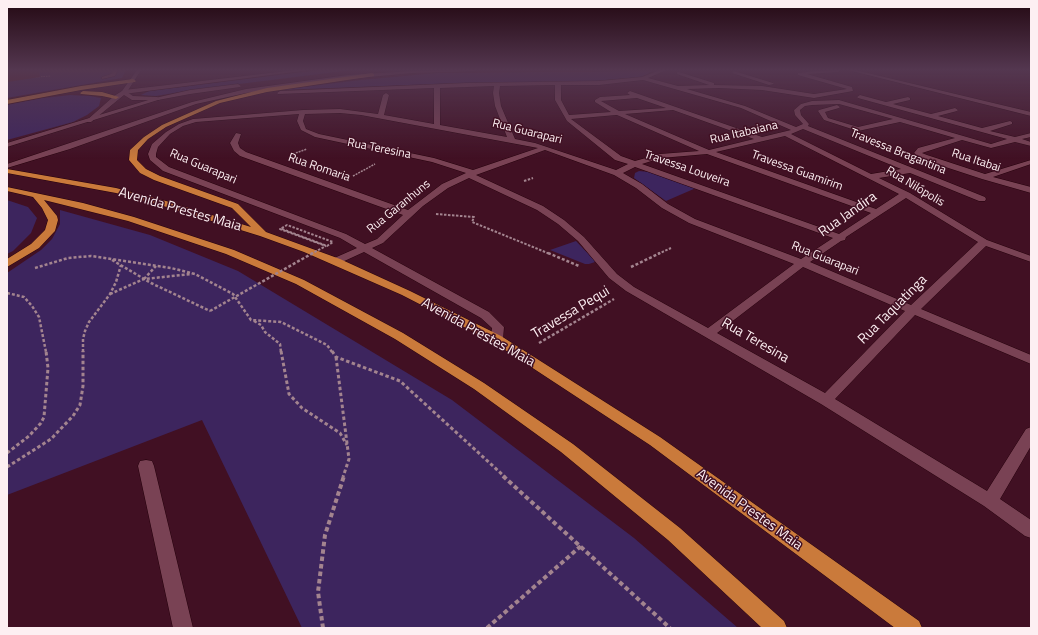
<!DOCTYPE html>
<html>
<head>
<meta charset="utf-8">
<style>
  body { margin:0 }
  #map { position:relative; width:1038px; height:635px; overflow:hidden; background:#411023; font-family:"Titillium Web",sans-serif }
  canvas { display:block }
  .frame { position:absolute; inset:0; border:8px solid #fdeff2; pointer-events:none }
</style>
</head>
<body>
<div id="map">
<canvas width="1038" height="635"></canvas>
<div class="frame"></div>
</div>
<script>
const ctx = document.querySelector('canvas').getContext('2d');
ctx.lineJoin = 'round';
function fillPath(path, color) { ctx.fillStyle = color; ctx.fill(path, 'evenodd'); }
const toPath = rows => new Path2D(rows.map(r => 'M' + r).join(''));
function stroke(path, color, width, dash) { ctx.strokeStyle = color; ctx.lineWidth = width; ctx.lineCap = dash ? 'butt' : 'round'; ctx.setLineDash(dash || []); ctx.stroke(path); }
function drawText(font, color, halo, rows, align = 'center') {
  ctx.font = font + ' "Titillium Web",sans-serif'; ctx.lineWidth = 3; ctx.setLineDash([]); ctx.textBaseline = 'middle'; ctx.strokeStyle = halo; ctx.fillStyle = color; for (const [text, x, y, turn = 0] of rows) {
    ctx.save(); ctx.translate(x, y); ctx.rotate((+turn || 0) * Math.PI / 180); ctx.textAlign = isNaN(turn) ? turn : align; if (halo) ctx.strokeText(text, 0, 0); ctx.fillText(text, 0, 0); ctx.restore();
  }
}
fillPath(toPath([
  [7,70,126,70,122,78,7,98],
  [319,70,352,70,191,90,156,96,141,95,149,91],
  [653,71,641,77,584,82,460,83,279,90,360,80,436,73],
  [70,95,90,96,101,98,99,106,87,115,73,122,7,140,7,105,43,98],
  [639,171,650,172,696,188,666,201,634,178,635,173],
  [7,200,28,207,37,218,31,233,13,251,7,254],
  [60,210,150,235,238,271,452,400,634,538,738,628,302,628,202,420,7,495,7,273,41,250,52,239,60,224],
  [576,241,593,259,595,262,589,264,585,264,550,250]
]), '#3d255e');
const service = toPath([
  [114,70,118,70,115,76,102,79,102,77,111,74,114,70],
  [146,460,152,461,154,466,193,628,173,628,138,466,140,461,146,460]
]);
const minor = toPath([
  [296,70,309,70,124,94,121,92,124,90,296,70],
  [660,70,666,70,648,78,678,86,709,85,677,74,677,72,679,72,714,83,714,85,762,86,814,94,847,89,798,75,798,73,814,71,840,70,838,72,807,74,852,87,853,91,814,98,762,90,719,88,687,89,745,106,796,127,803,124,795,115,794,110,801,104,812,101,839,100,991,144,1007,139,858,98,857,97,860,95,886,102,908,97,910,98,910,100,893,104,931,114,955,108,958,110,957,111,938,116,982,128,1010,121,1012,122,1012,124,990,131,1015,137,1031,133,1031,137,1022,139,1031,142,1031,146,1015,142,991,148,962,140,922,153,927,155,985,174,1031,160,1031,164,993,177,1031,187,1031,193,982,179,921,159,914,153,918,148,955,138,900,122,858,131,824,120,818,111,819,110,837,105,840,107,839,108,825,112,828,118,858,127,893,119,839,104,812,105,805,106,800,110,801,115,809,124,808,126,985,197,986,199,985,201,979,201,910,173,879,178,910,193,987,240,1031,256,1031,262,986,246,921,309,1031,355,1031,364,915,315,835,399,987,491,1026,429,1031,427,1031,446,1000,499,1031,520,1031,538,1025,536,984,506,821,404,626,291,609,278,578,241,558,224,537,210,469,178,448,188,423,206,383,243,372,248,489,312,504,327,503,339,501,342,497,343,493,342,491,339,492,328,481,318,364,252,340,263,332,263,331,261,332,259,357,248,340,238,163,171,150,160,148,154,152,144,166,132,179,124,193,119,303,110,340,109,378,114,383,95,386,93,389,95,384,115,434,124,434,88,278,94,277,93,280,91,466,83,599,81,642,77,660,70],
  [643,80,741,108,791,130,762,137,630,91,627,93,630,95,600,97,595,100,595,102,611,112,569,115,561,100,561,85,599,85,643,80],
  [555,85,555,100,567,121,615,160,628,164,616,170,535,143,515,139,501,106,499,93,500,86,555,85],
  [494,86,493,93,495,106,507,137,440,125,440,88,494,86],
  [637,98,666,108,619,111,601,101,637,98],
  [673,110,754,139,709,150,625,114,673,110],
  [340,113,361,115,538,148,473,170,434,158,319,134,306,129,303,121,305,114,340,113],
  [299,114,297,121,301,130,315,137,432,162,466,173,442,184,408,210,246,152,240,148,238,143,241,134,236,133,230,143,234,151,240,156,403,215,377,239,365,244,346,234,169,167,156,157,156,154,158,147,170,134,183,126,196,122,299,114],
  [616,115,617,115,699,151,660,154,635,161,621,156,571,119,616,115],
  [803,129,901,169,871,174,791,134,803,129],
  [785,136,899,194,876,209,716,152,785,136],
  [545,150,614,175,636,188,662,208,689,223,794,264,708,328,634,287,617,274,584,237,564,220,543,206,476,175,545,150],
  [707,154,871,213,839,234,642,164,661,158,707,154],
  [635,167,833,238,801,259,695,219,668,204,642,184,623,173,635,167],
  [906,198,978,242,911,305,810,262,841,241,845,240,846,237,906,198],
  [803,267,905,311,825,393,717,333,803,267],
  [848,70,855,70,1031,112,1031,116,848,70],
  [734,71,773,83,774,84,769,85,732,73,734,71]
]);
const tertiary = toPath([
  [137,70,141,70,127,92,133,96,157,97,160,99,159,100,132,100,124,95,91,122,87,122,87,120,114,96,122,91,137,70]
]);
const secondary = toPath([
  [476,70,474,71,412,73,348,79,246,93,196,104,70,149,7,168,7,164,192,102,246,89,348,75,412,71,476,70],
  [238,84,241,86,240,87,190,94,158,100,7,147,7,143,155,98,190,90,238,84]
]);
const trunk = toPath([
  [372,73,374,74,374,76,267,92,220,103,166,127,148,139,138,150,137,160,146,169,160,176,238,204,266,232,340,259,410,291,501,336,660,437,919,621,922,628,895,628,650,445,493,342,402,295,304,252,260,236,160,205,116,193,7,173,7,169,116,188,166,201,251,227,232,208,154,180,140,173,129,160,130,150,144,137,162,125,216,101,267,88,372,73],
  [133,79,136,81,135,82,81,90,7,104,7,100,81,86,133,79],
  [83,91,102,92,119,97,116,99,102,96,81,94,80,93,83,91],
  [7,187,83,203,134,217,234,250,304,280,403,333,484,383,573,444,680,528,784,621,787,628,762,628,668,540,561,452,474,389,395,339,296,284,226,254,128,221,44,200,57,216,58,220,55,231,39,248,7,267,7,259,31,244,45,230,48,220,42,208,33,197,7,191,7,187]
]);
stroke(service, '#25000c', 1);
stroke(minor, '#25000c', 1);
stroke(tertiary, '#25000c', 1);
stroke(secondary, '#25000c', 1);
stroke(trunk, '#25000c', 1);
stroke(toPath([
  [36,77,51,76]
]), '#a3848f', 1, [1.5, 1]);
stroke(toPath([
  [293,154,307,149],
  [353,176,375,164]
]), '#a3848f', 1.5, [2, 1]);
stroke(toPath([
  [524,181,533,178],
  [436,214,474,217,472,222,550,254],
  [658,254,671,248]
]), '#a3848f', 2, [2.5, 1.5]);
stroke(toPath([
  [548,253,579,266],
  [112,260,151,283,210,311],
  [631,267,660,253],
  [35,268,68,258,91,256,171,268,195,274,233,294,251,320,281,322,327,345,332,352],
  [144,279,156,266],
  [7,293,24,297,32,306,39,317,46,352],
  [110,294,144,279,192,274],
  [254,321,261,325,265,332,280,344,281,352],
  [539,343,614,299],
  [83,352,83,339,85,331,89,322,110,294,116,282,121,265]
]), '#a3848f', 2.5, [3, 2]);
stroke(toPath([
  [281,351,289,394,302,408,340,433,347,445],
  [332,351,336,357,400,381,505,477],
  [336,357,349,459,343,477],
  [7,453,29,436,41,423,44,417,48,368,46,351],
  [7,467,51,439,73,416,80,405,83,386,83,351]
]), '#a3848f', 3, [3.5, 2.5]);
stroke(toPath([
  [503,476,670,628],
  [323,628,318,592,325,535,344,476],
  [487,628,581,546]
]), '#a3848f', 4, [4.5, 3]);
fillPath(service, '#794254');
fillPath(minor, '#794254');
fillPath(tertiary, '#794254');
fillPath(secondary, '#794254');
fillPath(trunk, '#ca7a3b');
stroke(toPath([
  [282,229,327,246,333,242,287,225,280,229,326,246],
  [311,254,326,246]
]), '#a3848f', 2, [2.5, 1.5]);
stroke(toPath([
  [210,311,313,253]
]), '#a3848f', 2.5, [3, 2]);
fillPath(toPath([
  [7,70,39,70,40,77,7,82]
]), '#571823');
const sky = ctx.createLinearGradient(0, 0, 0, 159);
sky.addColorStop(0, '#240913');
sky.addColorStop(0.44, '#543750');
sky.addColorStop(1, '#54375000');
ctx.fillStyle = sky;
ctx.fillRect(0, 0, 1038, 159);
drawText('12px', '#fdeff2', '#411023', [
  ["Rua Guarapari",527,132,14],
  ["Rua Itabaiana",744,133,-13],
  ["Rua Teresina",379,149,11],
  ["Travessa Bragantina",898,152,22],
  ["Rua Itabai",976,161,18],
  ["Rua Guarapari",203,167,23],
  ["Rua Romaria",319,168,19],
  ["Travessa Louveira",687,169,19],
  ["Travessa Guamirim",797,171,20],
  ["Rua Nilópolis",915,187,31],
  ["Rua Garanhuns",399,207,-39],
  ["Rua Guarapari",825,259,22]
]);
drawText('14px', '#fdeff2', '#411023', [
  ["Avenida Prestes Maia",180,210,16],
  ["Rua Jandira",848,215,-35],
  ["Rua Taquatinga",893,310,-45],
  ["Travessa Pequi",571,313,-31],
  ["Avenida Prestes Maia",478,333,29],
  ["Rua Teresina",755,341,30],
  ["Avenida Prestes Maia",749,510,36]
]);
</script>
</body>
</html>
